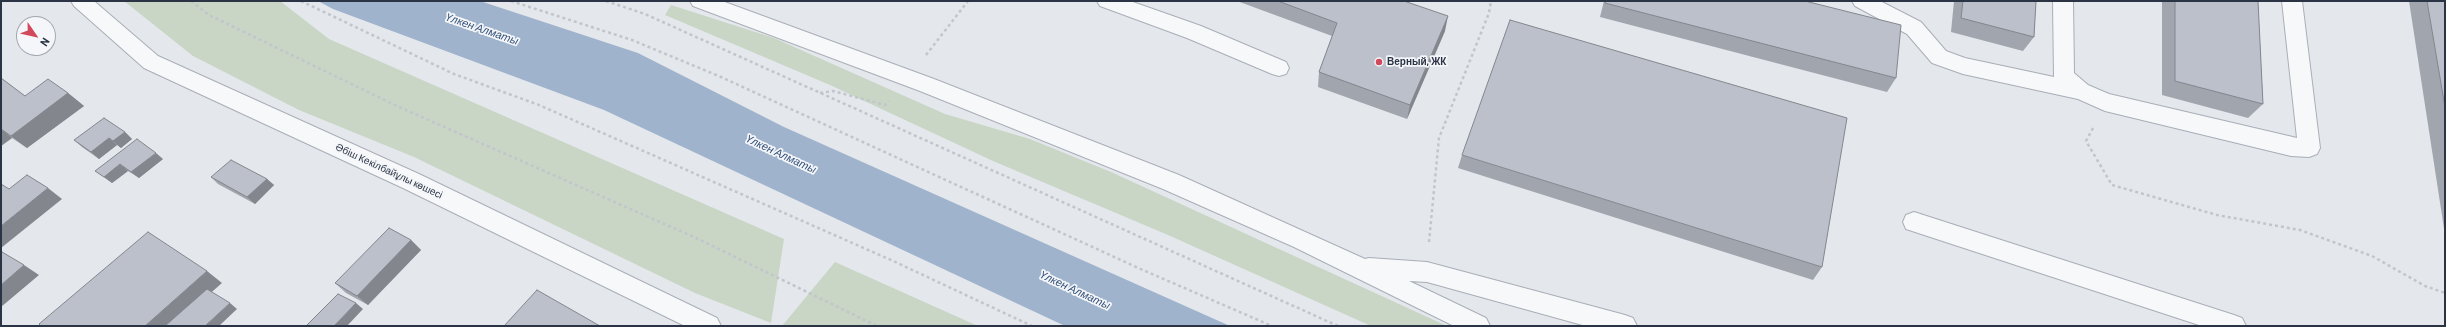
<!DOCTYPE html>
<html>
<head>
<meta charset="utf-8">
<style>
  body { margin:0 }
  #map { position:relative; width:2446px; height:327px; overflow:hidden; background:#e4e7ec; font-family:Barlow,sans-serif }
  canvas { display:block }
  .frame { position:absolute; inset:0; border:2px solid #2b3445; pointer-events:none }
  .north { position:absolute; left:16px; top:16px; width:40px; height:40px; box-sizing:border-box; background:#f4f6f9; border:1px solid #a4a8b1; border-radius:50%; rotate:124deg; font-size:11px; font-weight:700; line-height:16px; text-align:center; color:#2b3445 }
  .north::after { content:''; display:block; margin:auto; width:14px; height:18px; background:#d1495b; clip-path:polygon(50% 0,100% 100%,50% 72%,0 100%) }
</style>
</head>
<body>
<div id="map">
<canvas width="2446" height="327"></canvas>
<div class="frame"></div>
<div class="north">N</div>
</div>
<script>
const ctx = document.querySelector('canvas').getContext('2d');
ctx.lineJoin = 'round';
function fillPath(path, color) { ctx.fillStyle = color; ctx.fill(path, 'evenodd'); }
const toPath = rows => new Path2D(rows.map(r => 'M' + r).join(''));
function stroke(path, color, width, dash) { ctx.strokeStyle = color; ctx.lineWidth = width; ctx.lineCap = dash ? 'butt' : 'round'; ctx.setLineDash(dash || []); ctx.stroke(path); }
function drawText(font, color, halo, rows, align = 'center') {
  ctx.font = font + ' Barlow,sans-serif'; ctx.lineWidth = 3.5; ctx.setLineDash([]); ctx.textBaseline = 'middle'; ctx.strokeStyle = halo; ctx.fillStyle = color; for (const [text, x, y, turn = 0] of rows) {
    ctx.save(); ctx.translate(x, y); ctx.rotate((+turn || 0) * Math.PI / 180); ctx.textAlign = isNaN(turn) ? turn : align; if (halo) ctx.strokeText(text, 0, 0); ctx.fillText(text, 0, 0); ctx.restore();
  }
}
fillPath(toPath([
  [124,1,280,1,329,39,784,239,771,323,695,293,414,157,299,110,193,56],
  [671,5,774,38,945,114,1030,139,1111,172,1447,326,1371,326,1168,235,993,161,830,85,665,15],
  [835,262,978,326,782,326]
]), '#c9d6c5');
fillPath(toPath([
  [318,1,480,1,638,53,784,127,1230,326,1065,326,604,110,333,9]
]), '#9fb4cc');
const minor = toPath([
  [71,1,94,1,158,56,419,174,717,318,721,326,685,326,403,188,144,68,74,6,71,1],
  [690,1,722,1,934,79,1179,175,1365,259,1369,258,1427,262,1625,315,1633,318,1637,326,1586,326,1427,282,1409,281,1486,318,1490,326,1454,326,1294,247,1163,189,920,91,693,6,690,1],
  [1097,1,1130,1,1201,26,1286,62,1289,68,1286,74,1279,76,1272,74,1187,38,1100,6,1097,1],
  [1852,1,1880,1,1921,22,1946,51,1965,58,2054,77,2053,1,2073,1,2074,73,2088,85,2109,94,2297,138,2282,1,2302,1,2320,148,2317,154,2309,157,2291,156,2105,111,2078,99,1963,74,1932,63,1907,34,1855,6,1852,1],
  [1914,212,2234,315,2242,318,2246,326,2202,326,1906,229,1903,222,1906,215,1914,212]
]);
stroke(minor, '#a9aeb7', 2);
stroke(toPath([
  [191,1,209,15,399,107,694,237,877,326],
  [301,1,454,74,539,105,891,260,1032,326],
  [511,1,632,40,721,77,1136,267,1272,326],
  [606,1,645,14,1338,326],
  [926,55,968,1],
  [820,93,833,91,885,105,889,101],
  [2093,128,2086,141,2112,185,2217,215,2300,230,2372,256,2425,286,2445,293],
  [1429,242,1439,138,1489,13,1491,1]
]), '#c2c5cb', 2.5, [3, 3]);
fillPath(minor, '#f7f8fa');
fillPath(toPath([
  [1237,1,1404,1,1445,31,1407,119,1318,87,1319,72,1332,36],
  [1604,1,1805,1,1896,78,1887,92,1600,17],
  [1954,1,2036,1,2034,37,2023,51,1951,32],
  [2162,1,2258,1,2263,104,2248,118,2162,95],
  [2409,1,2445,1,2445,235],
  [1,78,25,96,68,93,84,106,27,148,12,138,1,146],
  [125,132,132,139,121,148,117,145,99,159,82,147,74,140],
  [1462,155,1822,267,1813,280,1458,168],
  [163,159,139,178,128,171,112,183,95,171],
  [211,177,267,179,274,185,255,204,218,184],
  [411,240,421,250,368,305,346,293,335,283]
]), '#a1a5ae');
fillPath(toPath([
  [1448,16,1445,31,1407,119,1410,105],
  [68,93,84,106,27,148,11,136],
  [1,129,12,138,1,146],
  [125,132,132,139,121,148,113,141],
  [109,138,117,145,99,159,91,152],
  [156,153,163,159,139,178,131,172],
  [120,164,128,171,112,183,104,177],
  [267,179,274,185,255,204,247,197],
  [48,188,62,199,1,248,1,226],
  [411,240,421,250,368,305,357,296],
  [24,265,39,275,1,307,1,285],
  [207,271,222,283,173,326,145,326],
  [230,303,237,309,219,326,205,326],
  [356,303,363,309,347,326,334,326]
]), '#83868d');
const building = toPath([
  [1278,1,1404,1,1448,16,1410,105,1319,72,1337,23,1278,1],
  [1605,1,1805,1,1901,25,1896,78,1605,3,1605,1],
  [1963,1,2036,1,2034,37,1961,18,1963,1],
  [2175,1,2258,1,2263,104,2175,81,2175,1],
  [2427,1,2445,1,2445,107,2427,1],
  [1510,20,1847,118,1822,267,1462,155,1510,20],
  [1,78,25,96,48,79,68,93,11,136,1,129,1,78],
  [104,118,125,132,113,141,109,138,91,152,74,140,104,118],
  [137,139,156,153,131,172,120,164,104,177,95,171,137,139],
  [231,160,267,179,247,197,211,177,231,160],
  [27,175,48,188,1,226,1,184,9,189,27,175],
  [389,228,411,240,357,296,335,283,389,228],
  [148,232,207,271,145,326,41,326,39,324,148,232],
  [2,252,24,265,1,285,1,253,2,252],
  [207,289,230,303,205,326,165,326,207,289],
  [537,290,600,326,504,326,537,290],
  [338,294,356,303,334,326,306,326,338,294]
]);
fillPath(building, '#bbc0ca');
stroke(building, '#83868d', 1);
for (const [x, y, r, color] of [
  [1379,62,4,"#d1495b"]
]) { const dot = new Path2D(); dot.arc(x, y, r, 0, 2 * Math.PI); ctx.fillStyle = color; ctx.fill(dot); stroke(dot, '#f4f6f9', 1.5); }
drawText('bold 10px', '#2b3445', '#f4f6f9', [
  ["Верный, ЖК",1387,62]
], 'left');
drawText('10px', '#2b3445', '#f4f6f9', [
  ["Әбіш Кекілбайұлы көшесі",389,171,25]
]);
drawText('italic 11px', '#34527a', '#f4f6f9', [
  ["Үлкен Алматы",482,29,19],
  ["Үлкен Алматы",781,154,25],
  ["Үлкен Алматы",1075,290,25]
]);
</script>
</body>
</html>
